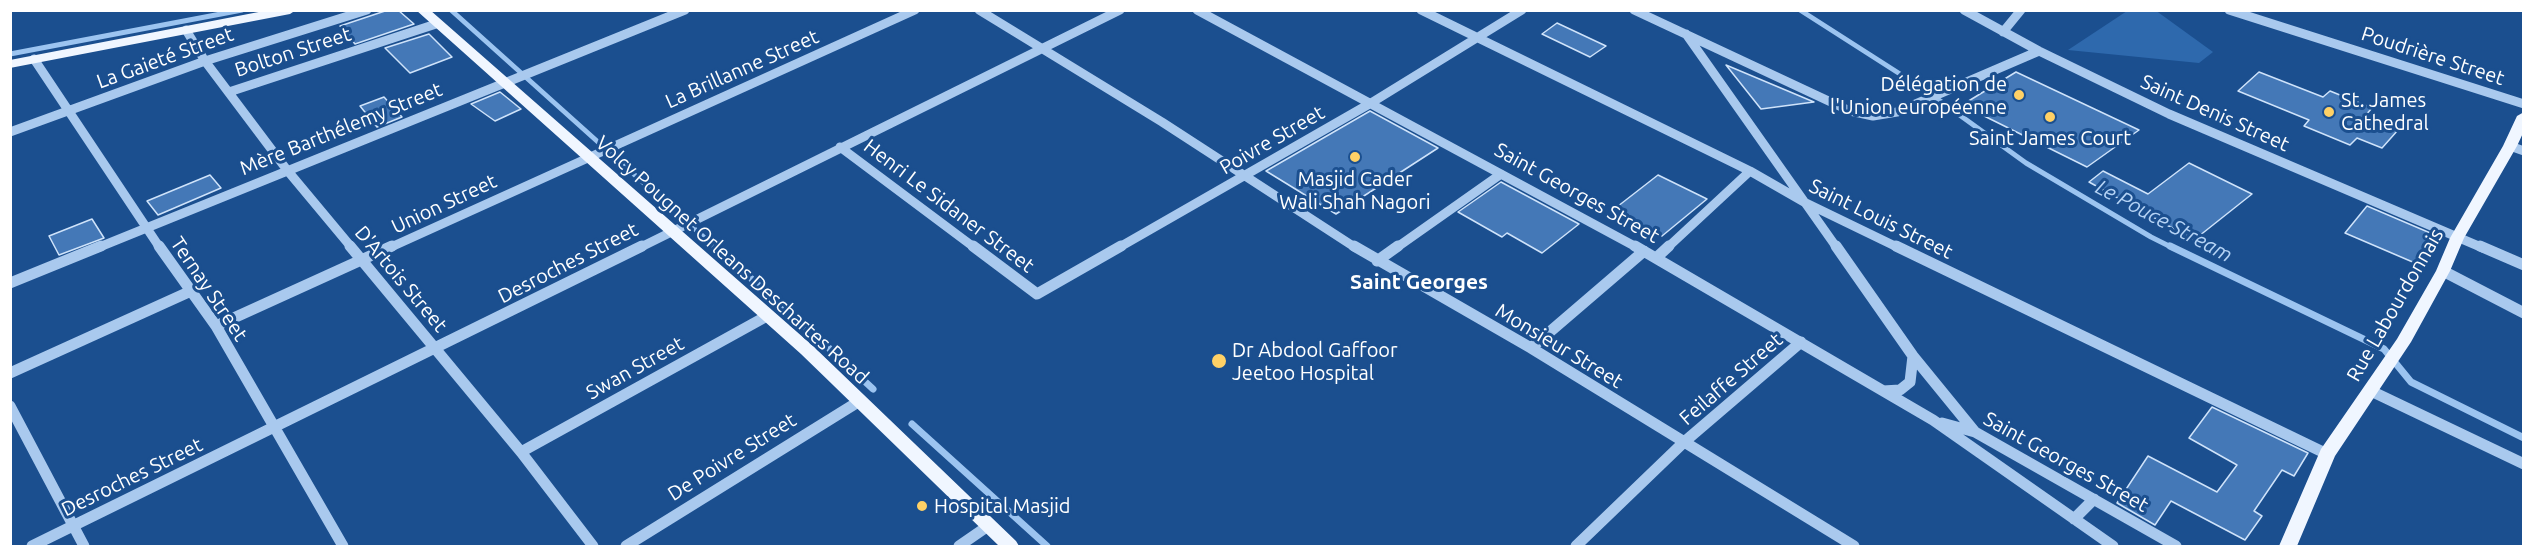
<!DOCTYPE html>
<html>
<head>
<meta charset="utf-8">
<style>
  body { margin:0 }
  #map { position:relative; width:2534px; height:557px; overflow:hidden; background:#1b4f8f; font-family:Ubuntu,sans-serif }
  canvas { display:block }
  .frame { position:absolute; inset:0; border:12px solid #fff; pointer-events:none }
</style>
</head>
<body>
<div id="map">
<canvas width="2534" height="557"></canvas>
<div class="frame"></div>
</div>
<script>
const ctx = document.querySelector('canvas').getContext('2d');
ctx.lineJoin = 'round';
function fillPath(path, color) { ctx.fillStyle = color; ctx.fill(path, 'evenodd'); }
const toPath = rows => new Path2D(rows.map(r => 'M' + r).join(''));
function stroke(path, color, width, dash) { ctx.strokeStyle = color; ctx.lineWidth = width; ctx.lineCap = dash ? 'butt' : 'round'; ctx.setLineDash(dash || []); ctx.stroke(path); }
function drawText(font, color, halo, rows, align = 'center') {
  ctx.font = font + ' Ubuntu,sans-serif'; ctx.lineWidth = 6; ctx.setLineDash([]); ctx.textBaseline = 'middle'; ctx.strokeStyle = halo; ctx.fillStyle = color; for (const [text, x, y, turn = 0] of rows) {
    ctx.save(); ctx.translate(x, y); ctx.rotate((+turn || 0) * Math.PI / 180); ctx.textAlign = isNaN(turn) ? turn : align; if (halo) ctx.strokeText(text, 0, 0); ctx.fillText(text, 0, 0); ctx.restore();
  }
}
fillPath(toPath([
  [2155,10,2213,52,2199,63,2068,50,2127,11]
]), '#2e69ad');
stroke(toPath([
  [451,10,716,248],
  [1800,10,1925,90,2026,163,2151,237,2173,248],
  [10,54,242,10]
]), '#9cc4f0', 5);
stroke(toPath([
  [715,246,815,336],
  [2170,246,2384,349,2411,382,2524,438],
  [829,348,832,352],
  [846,364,873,389],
  [912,424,1047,546]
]), '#9cc4f0', 7);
const building = toPath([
  [388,10,398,10,414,24,355,44,340,26,388,10],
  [1557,23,1606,46,1590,57,1542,34,1557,23],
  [429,34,452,57,410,73,385,48,429,34],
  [1726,65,1814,102,1761,109,1726,65],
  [2016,72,2139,130,2087,167,1962,105,2016,72],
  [2259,72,2323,97,2330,91,2372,108,2364,117,2398,130,2382,148,2357,138,2350,145,2304,126,2309,120,2238,91,2259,72],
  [500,92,521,109,495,121,471,104,500,92],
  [384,97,402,117,377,127,360,106,384,97],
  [1370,111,1438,148,1336,214,1266,171,1370,111],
  [2189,163,2252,194,2194,240,2089,182,2103,171,2148,194,2189,163],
  [210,175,221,188,158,215,147,201,210,175],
  [1658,175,1707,199,1662,236,1613,210,1658,175],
  [1501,182,1579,224,1542,253,1507,233,1502,237,1458,212,1501,182],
  [2367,206,2442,238,2422,266,2345,233,2367,206],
  [92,219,104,238,59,255,49,236,92,219],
  [2212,407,2308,453,2294,476,2282,470,2254,511,2262,516,2245,540,2171,501,2155,525,2117,503,2148,456,2217,492,2237,465,2189,438,2212,407]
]);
fillPath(building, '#4478b7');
stroke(building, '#cfe3fa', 1.5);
stroke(toPath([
  [979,10,1162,122,1356,248],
  [1197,10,1638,248],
  [1421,10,1750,171,1804,202,1899,248],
  [1634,10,1850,111,1873,116,1897,112,2039,51],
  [1964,10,2039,51,2169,114,2483,248],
  [2229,10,2524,104],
  [186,30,205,61,287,170,352,248],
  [2003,32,2021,10],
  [1686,34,1837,248],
  [34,59,160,248],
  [229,92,436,24],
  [10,132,205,61,367,10],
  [2510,146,2524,151],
  [840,147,975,248],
  [97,248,685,10],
  [389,248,915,10],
  [639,248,1120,10],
  [1118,248,1371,103,1522,10],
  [1396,248,1501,174],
  [1667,248,1750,171]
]), '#a9c9ee', 9);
stroke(toPath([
  [159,246,216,326,343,546],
  [350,246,521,452,593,546],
  [973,246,1037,294,1121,246],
  [1354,246,1531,348,1854,546],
  [1635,246,1933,420,2113,546],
  [1836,246,1913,356,1975,432],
  [1896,246,2327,454],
  [2480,246,2524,265],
  [1656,258,1669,246],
  [1377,261,1398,246],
  [2443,271,2524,313],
  [10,283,101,246],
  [216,326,392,246],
  [1531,348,1644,251],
  [10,373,191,291],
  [1883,391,1900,390,1910,382,1913,356],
  [2371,391,2524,464],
  [10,406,84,546],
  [1942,423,1975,432,2176,546],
  [521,452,767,316],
  [2074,519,2094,499],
  [32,546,642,246],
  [626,546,858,402],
  [959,546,988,526],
  [1576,546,1683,443,1801,342]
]), '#a9c9ee', 11);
fillPath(toPath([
  [269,10,296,10,290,14,10,68,10,60,269,10],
  [416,10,430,10,813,346,1016,541,1019,546,999,546,801,354,416,10],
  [2524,112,2524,131,2517,146,2464,238,2450,271,2411,342,2335,456,2297,546,2279,546,2321,449,2397,339,2436,271,2450,238,2503,146,2517,116,2524,112]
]), '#f0f6ff');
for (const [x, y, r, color] of [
  [2019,95,6,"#ffd166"],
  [2329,112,6,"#ffd166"],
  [2050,117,6,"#ffd166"],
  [1355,157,6,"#ffd166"],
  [1219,361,8,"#ffd166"],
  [922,506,6,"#ffd166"]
]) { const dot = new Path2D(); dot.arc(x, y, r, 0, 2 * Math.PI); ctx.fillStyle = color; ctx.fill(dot); stroke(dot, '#1b4f8f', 2); }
drawText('20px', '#fff', '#1b4f8f', [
  ["Bolton Street",293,52,-18],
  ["Poudrière Street",2433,56,18],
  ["La Gaieté Street",165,58,-20],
  ["La Brillanne Street",742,69,-24],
  ["Saint Denis Street",2215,113,24],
  ["Mère Barthélemy Street",341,129,-22],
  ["Poivre Street",1272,140,-30],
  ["Saint Georges Street",1577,193,29],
  ["Union Street",444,204,-25],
  ["Henri Le Sidaner Street",949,206,37],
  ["Saint Louis Street",1881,219,26],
  ["Volcy Pougnet Orleans Deschartes Road",732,260,42],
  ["Desroches Street",568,263,-27],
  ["D'Artois Street",401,279,50],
  ["Ternay Street",209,289,56],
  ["Rue Labourdonnais",2395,305,-60],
  ["Monsieur Street",1559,346,31],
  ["Swan Street",635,368,-29],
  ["Feilaffe Street",1731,379,-41],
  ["De Poivre Street",732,457,-32],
  ["Saint Georges Street",2066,462,29],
  ["Desroches Street",132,477,-26]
]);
drawText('20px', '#fff', '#1b4f8f', [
  ["Délégation de",2007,84,"right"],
  ["l'Union européenne",2007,107,"right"],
  ["St. James",2341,100],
  ["Cathedral",2341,123],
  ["Saint James Court",2050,138,"center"],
  ["Masjid Cader",1355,179,"center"],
  ["Wali Shah Nagori",1355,202,"center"],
  ["Dr Abdool Gaffoor",1232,350],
  ["Jeetoo Hospital",1232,373],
  ["Hospital Masjid",934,506]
], 'left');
drawText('italic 21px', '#b5d3f5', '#1b4f8f', [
  ["Le Pouce Stream",2164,221,28]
]);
drawText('bold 21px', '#fff', '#1b4f8f', [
  ["Saint Georges",1419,282]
]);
</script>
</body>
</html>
